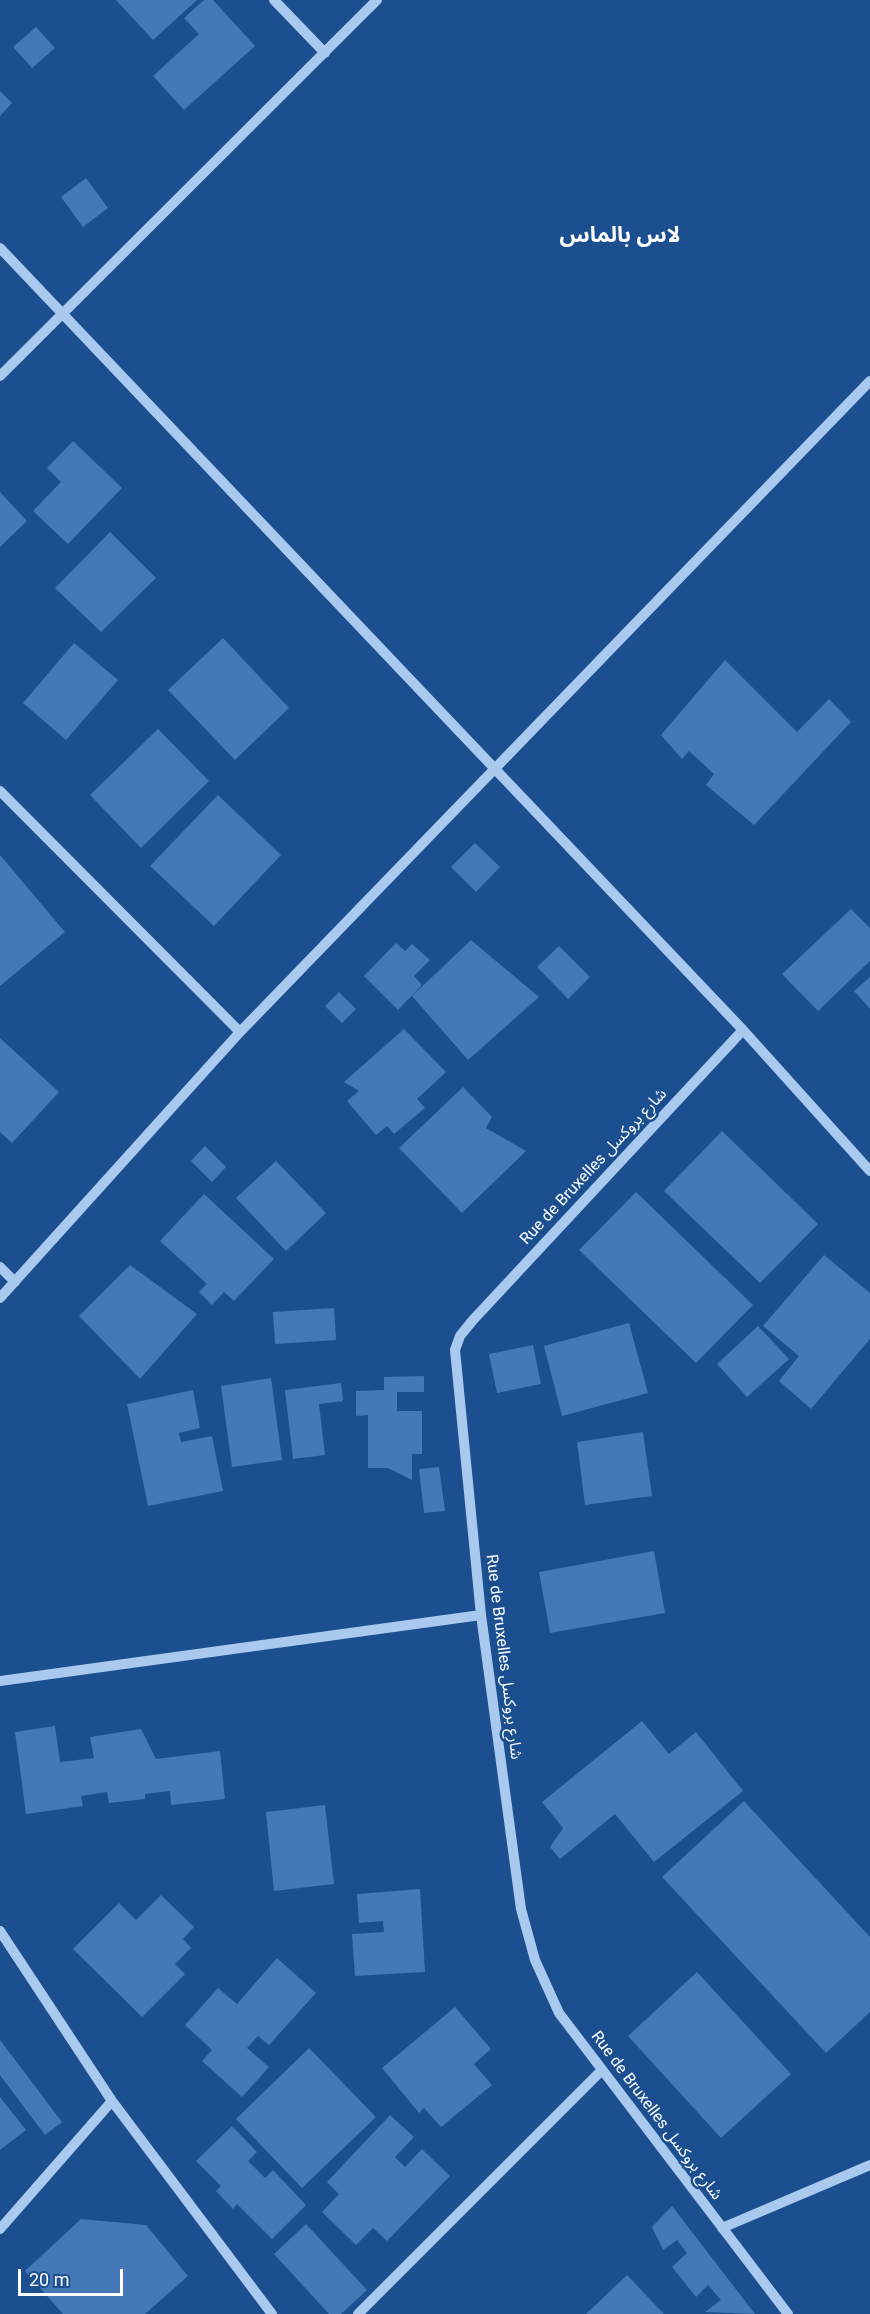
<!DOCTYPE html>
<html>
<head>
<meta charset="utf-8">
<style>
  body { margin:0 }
  #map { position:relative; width:870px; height:2314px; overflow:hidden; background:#1b4f8f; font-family:Roboto,sans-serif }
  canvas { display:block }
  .scale { position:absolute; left:18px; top:2269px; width:105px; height:27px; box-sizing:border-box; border:3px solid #fff; border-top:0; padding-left:8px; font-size:18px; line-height:21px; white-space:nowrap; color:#fff; -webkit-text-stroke:4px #1b4f8f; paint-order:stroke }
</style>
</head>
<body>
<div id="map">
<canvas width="870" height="2314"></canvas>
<div class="scale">20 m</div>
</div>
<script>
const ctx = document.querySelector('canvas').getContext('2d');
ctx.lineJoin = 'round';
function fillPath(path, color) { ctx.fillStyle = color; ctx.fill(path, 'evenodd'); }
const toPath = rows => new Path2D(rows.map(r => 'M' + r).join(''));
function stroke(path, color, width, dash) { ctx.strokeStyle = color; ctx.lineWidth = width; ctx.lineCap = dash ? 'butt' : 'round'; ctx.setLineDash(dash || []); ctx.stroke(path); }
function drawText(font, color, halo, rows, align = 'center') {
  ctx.font = font + ' Roboto,"Noto Sans Arabic",sans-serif'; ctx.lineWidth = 5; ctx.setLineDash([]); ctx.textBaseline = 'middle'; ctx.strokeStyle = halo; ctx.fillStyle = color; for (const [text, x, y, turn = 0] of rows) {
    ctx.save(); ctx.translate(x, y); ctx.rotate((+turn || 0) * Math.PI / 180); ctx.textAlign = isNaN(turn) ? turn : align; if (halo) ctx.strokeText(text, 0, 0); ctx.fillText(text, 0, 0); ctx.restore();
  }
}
fillPath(toPath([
  [116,0,197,0,153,40],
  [204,0,213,0,255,46,184,110,153,76,199,34,184,18],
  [36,27,55,48,32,68,13,47],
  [0,91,12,103,0,116],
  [86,178,108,208,83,227,61,197],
  [73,441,122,488,68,544,33,511,61,482,47,468],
  [0,492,27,521,0,547],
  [110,532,156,578,101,632,55,588],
  [223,638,289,708,235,760,168,690],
  [74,643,118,680,66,740,23,703],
  [725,660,797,732,829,699,851,722,754,825,706,785,714,774,689,751,682,759,661,735],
  [158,729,209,781,141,848,90,795],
  [218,795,281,855,214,926,150,866],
  [475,843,500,867,476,892,451,867],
  [0,855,65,932,0,986],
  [851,909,870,928,870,961,818,1011,782,974],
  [471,940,539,997,468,1060,412,996],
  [396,943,405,951,412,944,430,960,414,976,422,985,398,1010,364,976],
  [559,946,590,977,568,999,537,967],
  [870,977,870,1009,854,991],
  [339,992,356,1009,342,1023,325,1006],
  [404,1029,446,1072,417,1099,425,1108,394,1134,387,1126,376,1135,347,1101,359,1091,344,1082],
  [0,1038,59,1092,12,1143,0,1132],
  [463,1087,492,1117,486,1128,526,1151,462,1213,399,1148],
  [722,1131,818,1224,760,1283,664,1191],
  [205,1146,226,1167,212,1182,191,1161],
  [276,1161,326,1213,286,1251,236,1198],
  [636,1192,753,1305,696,1363,579,1250],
  [204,1194,274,1259,234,1301,224,1292,212,1305,199,1292,207,1284,160,1241],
  [824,1255,870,1293,870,1339,811,1409,779,1381,799,1356,763,1326],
  [130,1265,197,1314,140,1379,79,1316],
  [334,1308,336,1340,275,1344,273,1312],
  [629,1323,648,1393,562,1416,544,1346],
  [758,1326,789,1359,747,1397,717,1364],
  [533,1345,541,1384,497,1393,489,1354],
  [424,1376,424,1392,397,1392,397,1411,422,1411,422,1454,412,1454,412,1480,388,1468,368,1468,368,1415,356,1416,356,1391,384,1390,384,1377],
  [271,1378,282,1460,232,1467,221,1386],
  [341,1383,343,1401,319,1404,325,1455,293,1459,285,1390],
  [193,1390,200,1428,179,1433,181,1442,212,1436,223,1491,148,1506,127,1404],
  [643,1432,652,1496,585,1505,577,1442],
  [439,1467,445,1511,424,1513,419,1469],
  [654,1551,665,1613,550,1633,539,1572],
  [642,1721,669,1754,696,1732,743,1791,654,1862,615,1814,560,1859,550,1847,563,1828,542,1802],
  [55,1726,60,1762,94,1758,90,1737,141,1729,156,1759,220,1751,225,1799,171,1805,170,1791,145,1794,145,1799,109,1803,107,1792,81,1796,83,1806,26,1814,15,1732],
  [744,1801,870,1937,870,2012,826,2053,662,1877],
  [325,1805,334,1884,274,1891,266,1812],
  [420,1889,425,1972,355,1976,352,1934,384,1932,383,1921,359,1923,357,1894],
  [161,1895,194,1927,183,1939,191,1948,175,1964,185,1974,142,2017,73,1949,119,1903,136,1920],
  [277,1958,316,1993,269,2045,258,2036,247,2048,269,2067,242,2097,202,2061,212,2050,185,2025,218,1988,237,2004],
  [697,1972,791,2074,721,2138,628,2036],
  [455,2007,491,2049,474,2064,492,2085,441,2127,424,2108,419,2113,382,2068],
  [0,2040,62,2122,45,2135,0,2075],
  [309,2048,376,2117,302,2188,236,2119],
  [0,2097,26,2130,0,2150],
  [390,2115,414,2137,395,2157,405,2167,422,2149,450,2176,387,2241,373,2228,356,2245,322,2212,339,2194,327,2182],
  [232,2126,257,2152,248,2161,265,2178,273,2170,306,2205,272,2239,237,2204,233,2209,216,2191,221,2186,196,2161],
  [672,2206,755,2314,705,2312,721,2300,708,2285,696,2297,672,2267,687,2253,677,2240,663,2250,652,2227],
  [81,2219,146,2225,188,2276,145,2314,63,2314,25,2271],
  [306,2224,367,2290,341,2314,329,2314,274,2254],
  [627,2275,664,2314,586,2314]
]), '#4478b7');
stroke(toPath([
  [274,0,325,53],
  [0,248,743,1030,870,1171],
  [0,376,377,0],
  [0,791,240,1032],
  [743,1030,473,1320,460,1336,455,1350,481,1615,521,1909,535,1960,559,2013,788,2314],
  [0,1267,15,1282],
  [0,1298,240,1032,870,381],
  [0,1681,481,1615],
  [0,1931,112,2101,272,2314],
  [722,2228,870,2165],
  [0,2229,112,2101],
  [358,2314,602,2070]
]), '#a9c9ee', 10);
drawText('16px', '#fff', '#1b4f8f', [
  ["Rue de Bruxelles شارع بروكسل",594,1167,-47],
  ["Rue de Bruxelles شارع بروكسل",503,1657,83],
  ["Rue de Bruxelles شارع بروكسل",656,2116,53]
]);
drawText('bold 22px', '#fff', '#1b4f8f', [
  ["لاس بالماس",620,236]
]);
</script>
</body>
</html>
